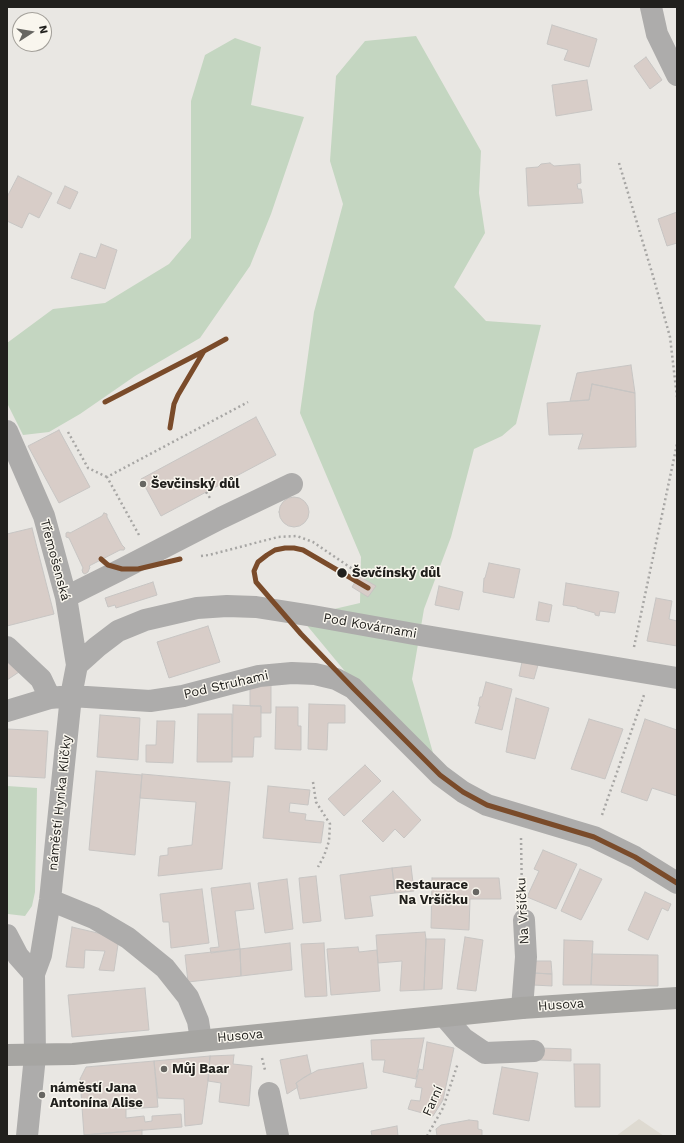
<!DOCTYPE html>
<html>
<head>
<meta charset="utf-8">
<style>
  body { margin:0 }
  #map { position:relative; width:684px; height:1143px; overflow:hidden; background:#e9e7e3; font-family:"Work Sans",sans-serif }
  canvas { display:block }
  .frame { position:absolute; inset:0; border:8px solid #21201d; pointer-events:none }
  .north { position:absolute; left:12px; top:12px; width:40px; height:40px; box-sizing:border-box; background:#f9f6ee; border:1px solid #a3a09a; border-radius:50%; rotate:78deg; font-size:11px; font-weight:700; line-height:16px; text-align:center; color:#21201d }
  .north::after { content:''; display:block; margin:auto; width:14px; height:18px; background:#676662; clip-path:polygon(50% 0,100% 100%,50% 72%,0 100%) }
</style>
</head>
<body>
<div id="map">
<canvas width="684" height="1143"></canvas>
<div class="frame"></div>
<div class="north">N</div>
</div>
<script>
const ctx = document.querySelector('canvas').getContext('2d');
ctx.lineJoin = 'round';
function fillPath(path, color) { ctx.fillStyle = color; ctx.fill(path, 'evenodd'); }
const toPath = rows => new Path2D(rows.map(r => 'M' + r).join(''));
function stroke(path, color, width, dash) { ctx.strokeStyle = color; ctx.lineWidth = width; ctx.lineCap = dash ? 'butt' : 'round'; ctx.setLineDash(dash || []); ctx.stroke(path); }
function drawText(font, color, halo, rows, align = 'center') {
  ctx.font = font + ' "Work Sans",sans-serif'; ctx.lineWidth = 3; ctx.setLineDash([]); ctx.textBaseline = 'middle'; ctx.strokeStyle = halo; ctx.fillStyle = color; for (const [text, x, y, turn = 0] of rows) {
    ctx.save(); ctx.translate(x, y); ctx.rotate((+turn || 0) * Math.PI / 180); ctx.textAlign = isNaN(turn) ? turn : align; if (halo) ctx.strokeText(text, 0, 0); ctx.fillText(text, 0, 0); ctx.restore();
  }
}
fillPath(toPath([
  [639,1119,664,1136,616,1136]
]), '#dedad1');
fillPath(toPath([
  [416,36,481,151,479,193,485,233,454,287,486,321,541,325,516,424,502,436,474,449,451,537,424,609,412,679,435,760,353,681,300,617,360,603,361,557,300,413,314,312,343,204,330,161,336,76,365,41],
  [235,38,261,47,251,105,304,117,271,214,250,266,200,338,135,376,80,414,49,432,23,435,7,403,7,343,53,309,105,303,169,264,191,238,191,101,205,55],
  [7,786,37,788,35,892,32,906,25,916,8,914,7,912]
]), '#c4d6c1');
const building = toPath([
  [552,25,597,39,589,67,564,60,568,50,547,44,552,25],
  [646,57,662,80,650,89,634,66,646,57],
  [587,80,592,110,556,116,552,85,587,80],
  [550,163,554,166,580,164,581,183,577,184,578,189,581,189,583,203,528,206,526,168,538,167,541,164,550,163],
  [18,176,52,193,39,218,29,213,22,228,7,221,7,197,18,176],
  [65,186,78,192,70,209,57,203,65,186],
  [677,212,677,243,667,246,658,219,677,212],
  [101,244,117,250,105,289,71,278,80,253,96,258,101,244],
  [631,365,635,393,592,384,589,400,570,401,577,373,631,365],
  [592,384,635,393,636,447,578,449,583,434,549,435,547,403,589,400,592,384],
  [256,417,276,455,161,516,141,479,256,417],
  [59,430,90,487,59,503,28,446,59,430],
  '279 512a15 15 0 1 1 30 0a15 15 0 1 1-30 0Z',
  [104,513,107,514,107,517,122,545,125,548,124,550,120,550,89,566,90,567,88,572,85,574,83,573,82,570,83,568,69,538,66,537,66,533,68,532,70,533,102,516,104,513],
  [32,528,54,614,7,626,7,534,32,528],
  [489,563,520,569,514,598,483,592,484,578,485,578,489,563],
  [359,576,376,586,368,597,352,587,359,576],
  [153,582,157,595,116,608,115,605,108,607,105,598,153,582],
  [566,583,619,592,615,613,600,611,599,616,595,615,595,613,577,608,577,607,563,605,566,583],
  [439,586,463,592,459,610,435,605,439,586],
  [656,598,672,601,669,619,677,621,677,646,647,641,656,598],
  [539,602,552,605,549,622,536,620,539,602],
  [208,626,220,662,169,678,157,642,208,626],
  [7,656,22,670,7,680,7,656],
  [522,662,538,665,534,679,519,676,522,662],
  [486,682,512,689,502,730,475,723,480,706,478,706,480,697,482,697,486,682],
  [250,685,271,685,271,713,261,713,261,706,250,706,250,685],
  [516,698,549,708,535,759,506,752,516,698],
  [309,704,345,705,345,723,328,723,327,750,308,749,309,704],
  [233,705,261,706,261,737,254,737,253,757,232,757,233,705],
  [276,707,298,707,298,726,301,726,301,750,275,749,276,707],
  [198,714,232,714,232,762,197,762,198,714],
  [100,715,140,718,138,760,97,757,100,715],
  [589,719,623,729,605,779,571,769,589,719],
  [645,719,677,730,677,796,652,788,647,801,621,792,645,719],
  [157,721,175,721,173,763,146,762,146,745,156,745,157,721],
  [7,729,48,731,45,778,7,776,7,729],
  [365,765,381,781,344,816,328,799,365,765],
  [96,771,142,775,135,855,89,850,96,771],
  [142,774,230,782,222,869,158,876,160,856,168,855,168,848,192,845,196,802,140,798,142,774],
  [268,786,310,790,308,805,290,803,289,812,306,814,305,820,324,822,321,843,263,838,268,786],
  [393,791,421,820,404,838,395,829,383,842,362,821,393,791],
  [543,850,577,864,556,909,527,897,539,871,534,869,543,850],
  [411,866,414,891,395,893,392,868,411,866],
  [392,868,395,893,370,896,373,916,345,919,340,875,392,868],
  [580,869,602,879,581,920,561,911,580,869],
  [316,876,321,921,303,923,299,878,316,876],
  [432,878,499,878,501,899,470,899,469,930,431,928,432,878],
  [287,879,293,929,265,933,258,883,287,879],
  [250,883,254,909,235,911,240,949,211,953,210,948,219,947,211,888,250,883],
  [202,889,209,943,171,948,169,922,163,922,160,894,202,889],
  [645,892,671,904,668,911,662,908,648,940,628,930,645,892],
  [72,927,119,938,114,971,99,970,105,951,85,950,84,968,66,967,72,927],
  [425,932,426,939,424,990,400,991,402,961,378,963,376,935,425,932],
  [465,937,483,940,476,991,457,989,465,937],
  [426,939,445,939,442,989,424,990,426,939],
  [564,940,593,941,591,985,563,985,564,940],
  [290,943,292,970,241,976,240,949,290,943],
  [324,943,327,996,305,997,301,944,324,943],
  [358,947,359,952,377,950,380,991,331,995,327,949,358,947],
  [240,949,241,976,188,982,185,955,240,949],
  [592,954,658,955,658,986,591,985,592,954],
  [533,961,551,961,552,974,533,973,533,961],
  [533,973,552,974,552,986,533,985,533,973],
  [145,988,149,1030,72,1037,68,995,145,988],
  [424,1038,416,1079,383,1072,385,1060,372,1060,371,1040,424,1038],
  [427,1042,454,1048,443,1100,433,1116,408,1109,411,1100,420,1101,422,1088,415,1087,419,1069,423,1070,427,1042],
  [540,1048,571,1049,571,1061,539,1060,540,1048],
  [234,1055,233,1064,252,1066,249,1106,219,1102,221,1083,208,1081,210,1056,234,1055],
  [307,1055,311,1073,296,1083,298,1087,287,1094,280,1060,307,1055],
  [210,1056,208,1081,202,1124,185,1126,184,1099,158,1098,154,1061,210,1056],
  [154,1061,158,1107,126,1109,126,1118,144,1116,145,1122,152,1121,152,1116,181,1114,182,1127,84,1135,80,1079,86,1067,154,1061],
  [363,1063,367,1088,300,1099,296,1083,303,1078,318,1070,363,1063],
  [574,1064,600,1064,600,1107,575,1107,574,1064],
  [502,1067,538,1073,529,1121,493,1114,502,1067],
  [469,1120,478,1121,478,1129,482,1130,482,1136,437,1136,436,1129,441,1125,469,1120],
  [397,1126,398,1136,372,1136,371,1131,397,1126],
  [142,1130,142,1136,85,1136,84,1135,142,1130]
]);
fillPath(building, '#d8cdc8');
stroke(building, '#c7c5c3', 1);
stroke(toPath([
  [619,163,653,276,670,337,677,397],
  [68,432,88,468,107,477],
  [206,492,210,498],
  [139,535,107,477,248,402],
  [201,556,209,555,278,537,297,536,313,542,354,570],
  [634,647,677,444],
  [313,782,316,802,330,824,329,841,324,856,318,867],
  [602,815,644,695],
  [521,838,522,897],
  [262,1058,265,1070],
  [427,1136,443,1108,458,1063]
]), '#a7a6a4', 2.5, [2, 3]);
stroke(toPath([
  [651,7,657,34,677,75],
  [7,431,44,516,66,597,77,665,71,696,50,900,41,955,34,974,35,1056,27,1136],
  [66,597,122,569,221,518,292,484],
  [7,647,41,679,50,698],
  [77,665,97,647,118,631,145,620,197,608,227,606,256,607,313,616,414,634,677,678],
  [7,711,50,698,71,696,150,701,183,696,259,676,292,673,315,674,336,679,353,688,440,775,463,792,487,805,594,837,635,857,677,883],
  [50,900,94,918,128,938,165,968,188,997,198,1021,201,1040],
  [7,935,18,956,34,974],
  [522,1008,526,957,524,920],
  [445,1017,463,1038,485,1053,534,1051],
  [269,1093,278,1136]
]), '#adacab', 22);
stroke(toPath([
  [7,1055,73,1054,522,1008,677,998]
]), '#a6a5a2', 22);
stroke(toPath([
  [105,402,204,351,226,339],
  [170,428,174,404,178,395,204,351],
  [101,559,108,565,122,569,138,569,180,559],
  [368,588,303,550,294,548,285,548,275,550,267,555,258,562,254,571,256,582,301,634,353,688,440,775,463,792,487,805,594,837,635,857,677,883]
]), '#7a4b2a', 5);
for (const [x, y, r, color] of [
  [143,484,4,"#676662"],
  [342,573,5.5,"#21201d"],
  [476,892,4,"#676662"],
  [164,1069,4,"#676662"],
  [42,1095,4,"#676662"]
]) { const dot = new Path2D(); dot.arc(x, y, r, 0, 2 * Math.PI); ctx.fillStyle = color; ctx.fill(dot); stroke(dot, '#f9f6ee', 1.5); }
drawText('bold 13px', '#21201d', '#f9f6ee', [
  ["Ševčinský důl",151,484],
  ["Restaurace",468,885,"right"],
  ["Na Vršíčku",468,900,"right"],
  ["Můj Baar",172,1069],
  ["náměstí Jana",50,1088],
  ["Antonína Alise",50,1103]
], 'left');
drawText('13px', '#21201d', '#f9f6ee', [
  ["Třemošenská",55,560,75],
  ["Pod Kovárnami",370,626,10],
  ["Pod Struhami",226,685,-13],
  ["náměstí Hynka Kličky",60,803,-84],
  ["Na Vršíčku",523,911,-93],
  ["Husova",561,1005,-4],
  ["Husova",240,1036,-5],
  ["Farní",433,1101,-66]
]);
drawText('bold 13px', '#21201d', '#f9f6ee', [
  ["Ševčínský důl",352,573]
], 'left');
</script>
</body>
</html>
